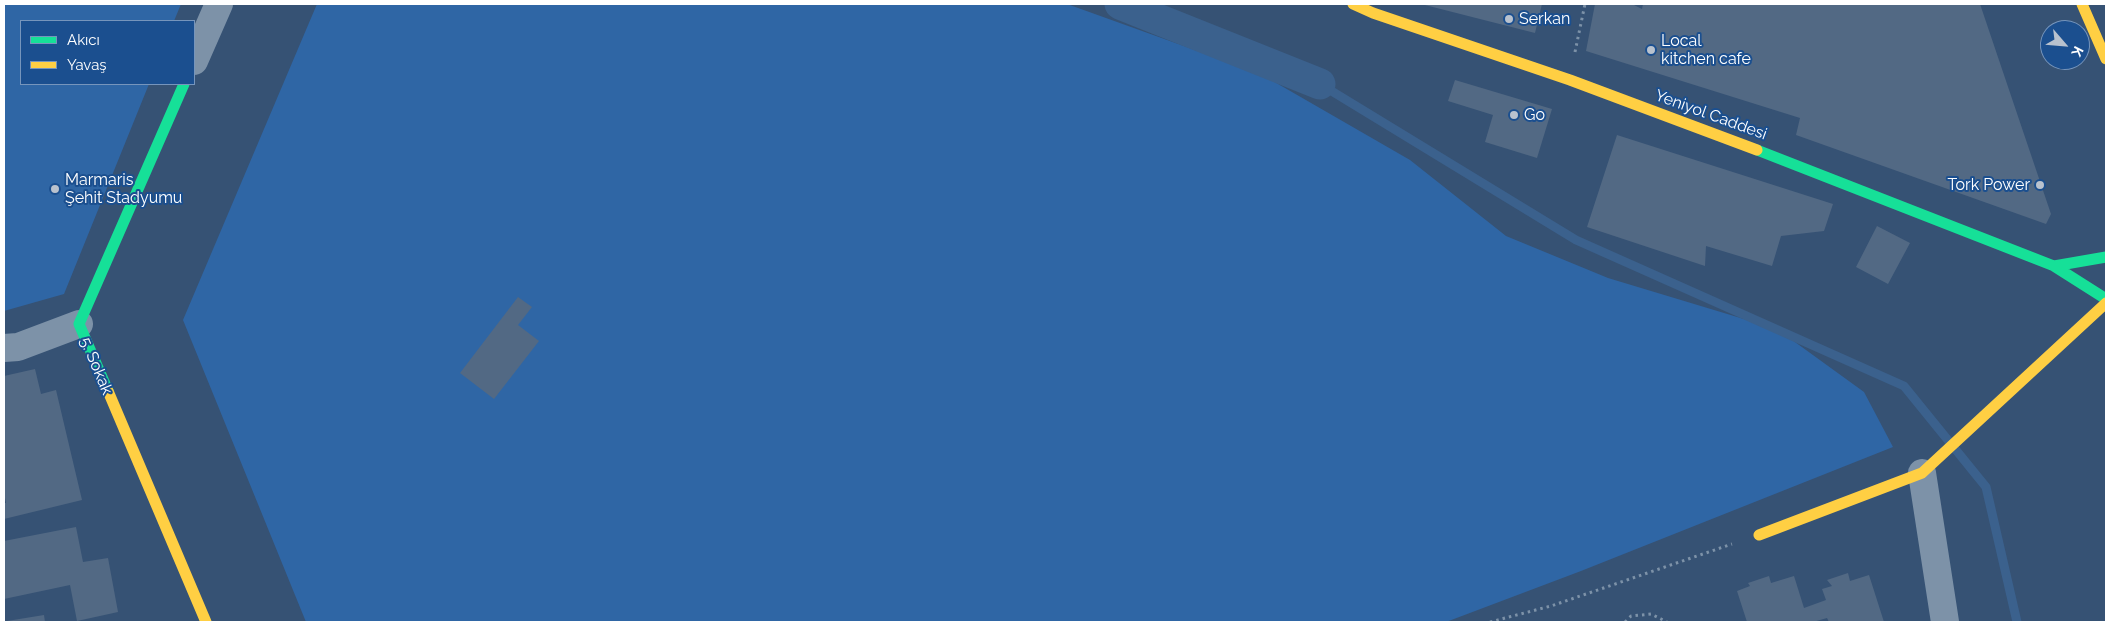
<!DOCTYPE html>
<html>
<head>
<meta charset="utf-8">
<style>
  body { margin:0 }
  #map { position:relative; width:2110px; height:626px; overflow:hidden; background:#365274; font-family:Raleway,sans-serif }
  canvas { display:block }
  .frame { position:absolute; inset:0; border:5px solid #fff; pointer-events:none }
  .legend { position:absolute; left:20px; top:20px; width:175px; height:65px; box-sizing:border-box; background:#1b4f8f; border:1px solid #7695bc; margin:0; padding:6px 9px; list-style:none; font-size:15px; color:#fff }
  .legend li { display:flex; align-items:center; gap:10px; height:25px }
  .legend b { width:25px; border:1px solid #7695bc }
  .north { position:absolute; left:2040px; top:20px; width:50px; height:50px; box-sizing:border-box; background:#1b4f8f; border:1px solid #7695bc; border-radius:50%; rotate:117deg; font-size:14px; font-weight:700; line-height:20px; text-align:center; color:#fff }
  .north::after { content:''; display:block; margin:auto; width:18px; height:22px; background:#b9c2ce; clip-path:polygon(50% 0,100% 100%,50% 72%,0 100%) }
</style>
</head>
<body>
<div id="map">
<canvas width="2110" height="626"></canvas>
<div class="frame"></div>
<ul class="legend">
<li><b style="height:6px;background:#16e098"></b>Akıcı</li>
<li><b style="height:6px;background:#ffcf43"></b>Yavaş</li>
</ul>
<div class="north">K</div>
</div>
<script>
const ctx = document.querySelector('canvas').getContext('2d');
ctx.lineJoin = 'round';
function fillPath(path, color) { ctx.fillStyle = color; ctx.fill(path, 'evenodd'); }
const toPath = rows => new Path2D(rows.map(r => 'M' + r).join(''));
function stroke(path, color, width, dash) { ctx.strokeStyle = color; ctx.lineWidth = width; ctx.lineCap = dash ? 'butt' : 'round'; ctx.setLineDash(dash || []); ctx.stroke(path); }
function drawText(font, color, halo, rows, align = 'center') {
  ctx.font = font + ' Raleway,sans-serif'; ctx.lineWidth = 4; ctx.setLineDash([]); ctx.textBaseline = 'middle'; ctx.strokeStyle = halo; ctx.fillStyle = color; for (const [text, x, y, turn = 0] of rows) {
    ctx.save(); ctx.translate(x, y); ctx.rotate((+turn || 0) * Math.PI / 180); ctx.textAlign = isNaN(turn) ? turn : align; if (halo) ctx.strokeText(text, 0, 0); ctx.fillText(text, 0, 0); ctx.restore();
  }
}
fillPath(toPath([
  [4,4,181,4,174,21,21,21,21,84,149,84,64,294,4,311],
  [317,4,1067,4,1259,73,1410,160,1506,236,1608,278,1777,329,1864,392,1893,447,1581,571,1446,622,306,622,183,320]
]), '#2f66a5');
stroke(toPath([
  [1320,84,1576,240,1904,386,1986,487,2017,622]
]), '#3b618d', 9);
stroke(toPath([
  [1120,4,1320,84]
]), '#3b618d', 31);
fillPath(toPath([
  [1421,4,1542,4,1535,33],
  [1595,4,1632,4,1642,9,1643,4,1980,4,2051,214,2046,224,1796,135,1800,118,1586,51],
  [1455,80,1552,109,1537,158,1485,142,1493,115,1448,101],
  [1617,135,1833,204,1824,231,1781,236,1772,266,1706,246,1705,266,1587,227],
  [1877,226,1910,243,1888,284,1856,267],
  [518,297,532,307,518,325,539,341,494,399,460,373],
  [35,369,41,394,56,390,82,500,4,519,4,503,6,503,4,493,4,376],
  [76,527,83,562,108,558,118,612,77,621,70,585,4,599,4,541],
  [1848,573,1850,581,1869,575,1884,622,1829,622,1827,618,1813,622,1747,622,1737,591,1750,586,1748,583,1769,576,1771,583,1794,576,1804,608,1826,600,1822,589,1832,586,1827,580],
  [44,615,45,622,7,622,7,621]
]), '#526984');
stroke(toPath([
  [1575,52,1585,4],
  [1490,622,1551,606,1732,544],
  [1625,622,1631,616,1651,614,1667,622]
]), '#7d92a8', 3, [2.5, 4]);
stroke(toPath([
  [194,61,219,4],
  [4,348,18,347,79,324],
  [1922,473,1945,622]
]), '#7d92a8', 28);
stroke(toPath([
  [1757,150,2054,266,2106,299],
  [2054,266,2106,257],
  [108,391,79,324,184,84]
]), '#16e098', 11);
stroke(toPath([
  [1353,4,1373,13,1570,80,1757,150],
  [2082,4,2106,59],
  [108,391,206,622],
  [1759,535,1922,473,2106,303]
]), '#ffcf43', 11);
for (const [x, y, r, color] of [
  [1509,19,5,"#b9c2ce"],
  [1651,50,5,"#b9c2ce"],
  [1514,115,5,"#b9c2ce"],
  [2040,185,5,"#b9c2ce"],
  [55,189,5,"#b9c2ce"]
]) { const dot = new Path2D(); dot.arc(x, y, r, 0, 2 * Math.PI); ctx.fillStyle = color; ctx.fill(dot); stroke(dot, '#1b4f8f', 2); }
drawText('16px', '#fff', '#1b4f8f', [
  ["Serkan",1519,19],
  ["Local",1661,41],
  ["kitchen cafe",1661,59],
  ["Go",1524,115],
  ["Marmaris",65,180],
  ["Şehit Stadyumu",65,198],
  ["Tork Power",2030,185,"right"]
], 'left');
drawText('16px', '#fff', '#1b4f8f', [
  ["Yeniyol Caddesi",1711,115,20],
  ["5. Sokak",96,366,67]
]);
</script>
</body>
</html>
